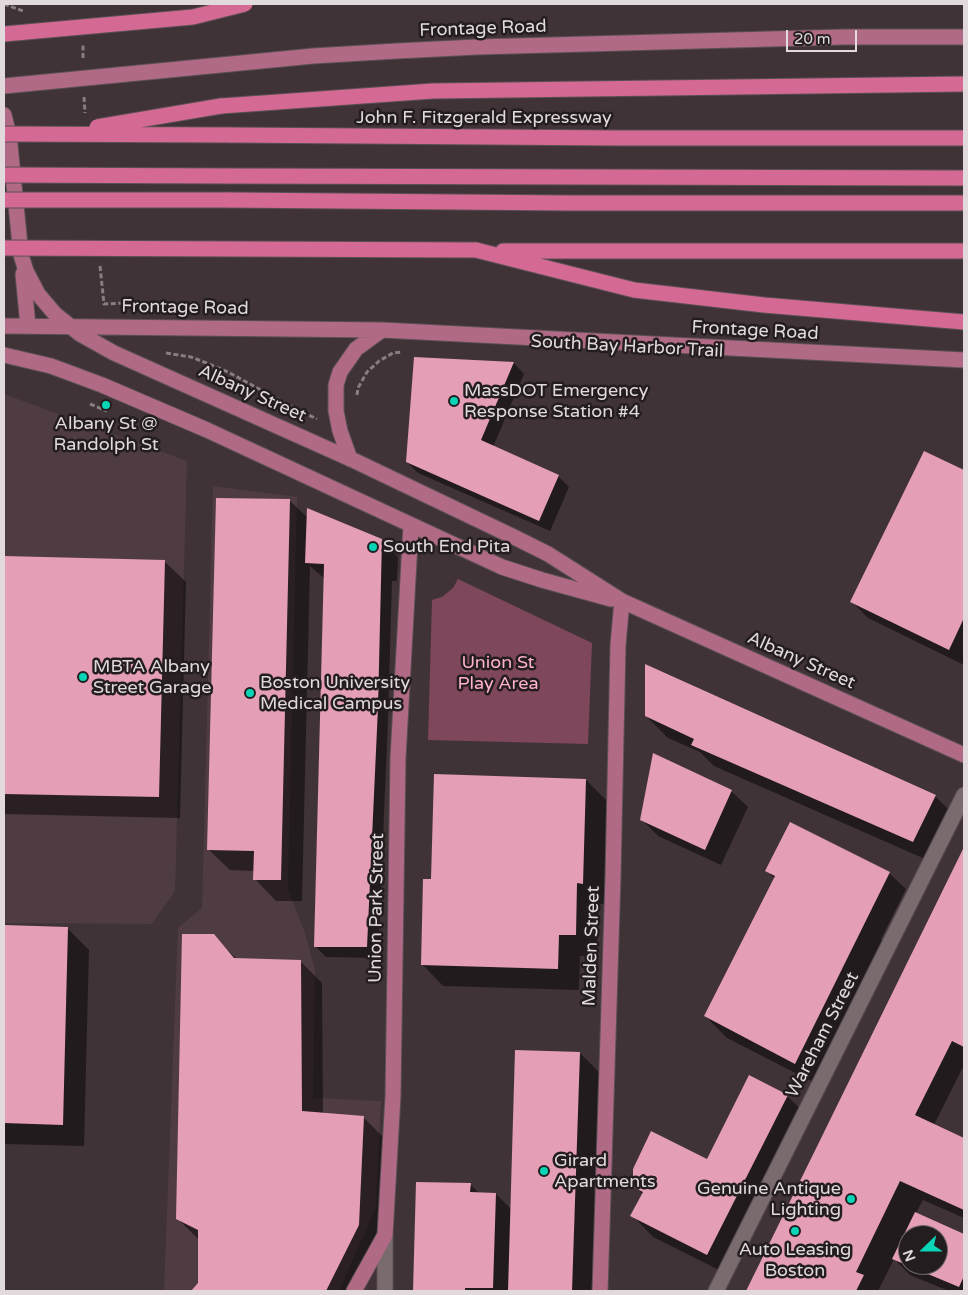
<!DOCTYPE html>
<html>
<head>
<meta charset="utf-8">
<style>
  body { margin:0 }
  #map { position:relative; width:968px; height:1295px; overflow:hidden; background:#403337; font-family:"Varela Round",sans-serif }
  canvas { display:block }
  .frame { position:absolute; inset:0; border:5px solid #e1d9db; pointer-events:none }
  .north { position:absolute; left:898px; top:1225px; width:50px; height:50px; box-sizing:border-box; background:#231d1f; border:1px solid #6f686a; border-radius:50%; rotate:248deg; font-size:14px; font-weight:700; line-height:20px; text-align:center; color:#e1d9db }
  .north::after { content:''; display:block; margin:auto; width:18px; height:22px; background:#07d5b6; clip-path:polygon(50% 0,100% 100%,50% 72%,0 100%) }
  .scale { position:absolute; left:786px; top:30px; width:71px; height:22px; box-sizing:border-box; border:2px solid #e1d9db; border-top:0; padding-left:6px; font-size:15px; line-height:18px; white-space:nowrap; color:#e1d9db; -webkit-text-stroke:4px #231d1f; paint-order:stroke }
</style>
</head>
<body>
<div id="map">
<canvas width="968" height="1295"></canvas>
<div class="frame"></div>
<div class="north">N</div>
<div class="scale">20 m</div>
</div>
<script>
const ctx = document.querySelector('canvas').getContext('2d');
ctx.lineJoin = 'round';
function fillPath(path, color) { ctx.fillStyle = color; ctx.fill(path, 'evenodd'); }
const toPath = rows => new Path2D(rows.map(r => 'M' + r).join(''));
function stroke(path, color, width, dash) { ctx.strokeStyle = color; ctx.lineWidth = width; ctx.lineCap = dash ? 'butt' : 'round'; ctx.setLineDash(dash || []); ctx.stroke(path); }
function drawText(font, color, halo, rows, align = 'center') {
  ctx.font = font + ' "Varela Round",sans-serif'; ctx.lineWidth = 5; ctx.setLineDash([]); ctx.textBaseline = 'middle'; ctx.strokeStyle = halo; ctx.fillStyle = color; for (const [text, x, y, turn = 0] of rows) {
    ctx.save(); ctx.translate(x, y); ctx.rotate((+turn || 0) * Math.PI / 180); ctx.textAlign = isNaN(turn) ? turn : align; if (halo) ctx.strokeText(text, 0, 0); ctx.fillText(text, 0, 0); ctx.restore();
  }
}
fillPath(toPath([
  [4,394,187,461,175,891,152,924,4,923],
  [213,486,297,497,288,889,305,933,315,970,313,1098,381,1101,376,1208,339,1291,164,1291,178,928,202,908]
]), '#4f3b42');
fillPath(toPath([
  [458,579,592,643,588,744,428,740,432,600,442,597,453,588]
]), '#7e475b');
fillPath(toPath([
  [514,363,524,374,493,447,558,476,569,487,550,531,418,473,407,462],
  [924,452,964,472,964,665,868,618,852,602],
  [290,501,308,518,381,540,398,557,397,581,392,581,388,719,378,958,326,957,315,946,325,579,310,566,302,901,276,901,255,879,255,871,230,870,208,849],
  [4,557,164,561,186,582,180,818,4,814],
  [646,716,935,796,957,818,934,863,714,766,700,752,668,738],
  [586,780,607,801,604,904,598,904,597,956,580,956,579,990,443,986,422,964,432,880],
  [731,791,748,807,721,865,658,836,642,820],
  [964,850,964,1065,934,1125,964,1139,964,1218,923,1200,916,1213,964,1235,964,1291,949,1291,910,1275,894,1259,878,1291,748,1291],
  [908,1235,938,1235,938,1265,908,1265],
  [767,871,889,873,906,889,881,939,886,944,817,1084,727,1038,705,1016,775,879],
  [4,927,67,928,89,950,84,1146,4,1144],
  [213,936,237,959,300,961,322,983,323,1114,363,1117,385,1139,380,1247,358,1291,193,1291,199,1283,199,1240,177,1218],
  [580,1053,610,1083,603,1291,414,1291,417,1183,470,1184,480,1194,496,1194,512,1210],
  [787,1096,809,1117,729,1275,653,1237,632,1215,643,1195,635,1186,708,1161]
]), '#0007');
fillPath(toPath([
  [414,357,514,362,481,440,559,475,539,521,406,462],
  [924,451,964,470,964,618,949,650,850,602],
  [216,498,290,499,281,880,253,880,254,851,207,850],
  [307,508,382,539,378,707,367,947,314,947,324,564,305,563],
  [4,556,165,560,159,797,4,794],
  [645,664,936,795,913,842,691,745,694,739,645,716],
  [653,753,732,790,705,850,640,820],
  [434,774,586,779,583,884,577,883,576,935,559,935,558,969,421,965,423,879,431,879],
  [790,822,890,872,795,1064,704,1016,775,876,765,871],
  [964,847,964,1047,952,1041,915,1115,964,1138,964,1210,900,1181,856,1272,864,1275,856,1291,746,1291],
  [4,925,68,927,63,1125,4,1123],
  [182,934,214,934,234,958,301,960,302,1111,364,1116,359,1225,326,1291,191,1291,198,1283,198,1230,176,1219],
  [515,1050,580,1052,572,1291,508,1291],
  [749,1075,788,1095,707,1255,630,1216,643,1192,633,1187,633,1169,651,1131,707,1159],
  [416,1182,471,1183,470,1192,496,1193,493,1288,465,1288,465,1291,413,1291],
  [915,1212,964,1234,964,1276,959,1287,892,1259],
  [908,1235,938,1235,938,1265,908,1265]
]), '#e49eb6');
const minor = toPath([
  [385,1291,385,1235],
  [716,1291,964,795]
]);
const major = toPath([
  [4,86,313,56,397,51,477,47,844,37,964,37],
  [4,115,9,135,21,255,26,271,38,294,55,314,80,334,114,353,355,461,516,538,548,554,622,601,964,755],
  [23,274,28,326],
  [4,326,382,330,964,360],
  [4,355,51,366,102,385,207,430,502,567,542,580,611,599],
  [350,459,340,431,336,411,336,385,340,372,356,349,382,330],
  [354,1291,385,1235,393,1096,398,758,411,525],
  [600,1291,613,877,618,645,622,601]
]);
const highway = toPath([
  [221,106,433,91,964,84],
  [230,135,620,138,964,138],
  [228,176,964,178],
  [229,200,571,203,964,203],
  [476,250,634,290,764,305,964,322],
  [503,251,964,251]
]);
stroke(minor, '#5b5054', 17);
stroke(major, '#5b5054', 17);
stroke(highway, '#5b5054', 17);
stroke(toPath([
  [4,4,23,11],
  [83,58,83,45],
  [84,97,85,113],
  [100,266,104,304,145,302,146,309],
  [166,353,191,357,209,364,228,372,290,406,317,419],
  [357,395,358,388,367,372,379,361,393,353,402,352],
  [90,404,107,411]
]), '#887d80', 3, [5, 2.5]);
stroke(minor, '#7a6b6f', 15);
stroke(major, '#b06a85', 15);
stroke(highway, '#d46993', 15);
const highwayBridge = toPath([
  [4,34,193,17,245,4],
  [97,127,221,106],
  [4,134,230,135],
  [4,175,228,176],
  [4,200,229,200],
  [4,248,476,250]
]);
stroke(highwayBridge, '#5b5054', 17, []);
stroke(highwayBridge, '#d46993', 15);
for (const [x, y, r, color] of [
  [454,401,5,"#07d5b6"],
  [106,405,5,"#07d5b6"],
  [373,547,5,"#07d5b6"],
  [83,677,5,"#07d5b6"],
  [250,693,5,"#07d5b6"],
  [544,1171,5,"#07d5b6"],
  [851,1199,5,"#07d5b6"],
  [795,1231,5,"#07d5b6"]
]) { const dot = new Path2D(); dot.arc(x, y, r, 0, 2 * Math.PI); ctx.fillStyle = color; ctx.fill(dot); stroke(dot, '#231d1f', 2); }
drawText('18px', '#e1d9db', '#231d1f', [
  ["Frontage Road",483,29,-2],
  ["John F. Fitzgerald Expressway",484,118],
  ["Frontage Road",185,308,1],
  ["Frontage Road",755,331,3],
  ["South Bay Harbor Trail",627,347,3],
  ["Albany Street",252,394,24],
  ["Albany Street",801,661,24],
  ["Union Park Street",377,908,-89],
  ["Malden Street",592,946,-88],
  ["Wareham Street",823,1035,-63]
]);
drawText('18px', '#e1d9db', '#231d1f', [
  ["MassDOT Emergency",464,391],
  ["Response Station #4",464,412],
  ["Albany St @",106,424,"center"],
  ["Randolph St",106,445,"center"],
  ["South End Pita",383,547],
  ["MBTA Albany",93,667],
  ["Street Garage",93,688],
  ["Boston University",260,683],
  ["Medical Campus",260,704],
  ["Girard",554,1161],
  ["Apartments",554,1182],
  ["Genuine Antique",841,1189,"right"],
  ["Lighting",841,1210,"right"],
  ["Auto Leasing",795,1250,"center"],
  ["Boston",795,1271,"center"]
], 'left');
drawText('18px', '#feb2cc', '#231d1f', [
  ["Union St",498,663],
  ["Play Area",498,684]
]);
</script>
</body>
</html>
